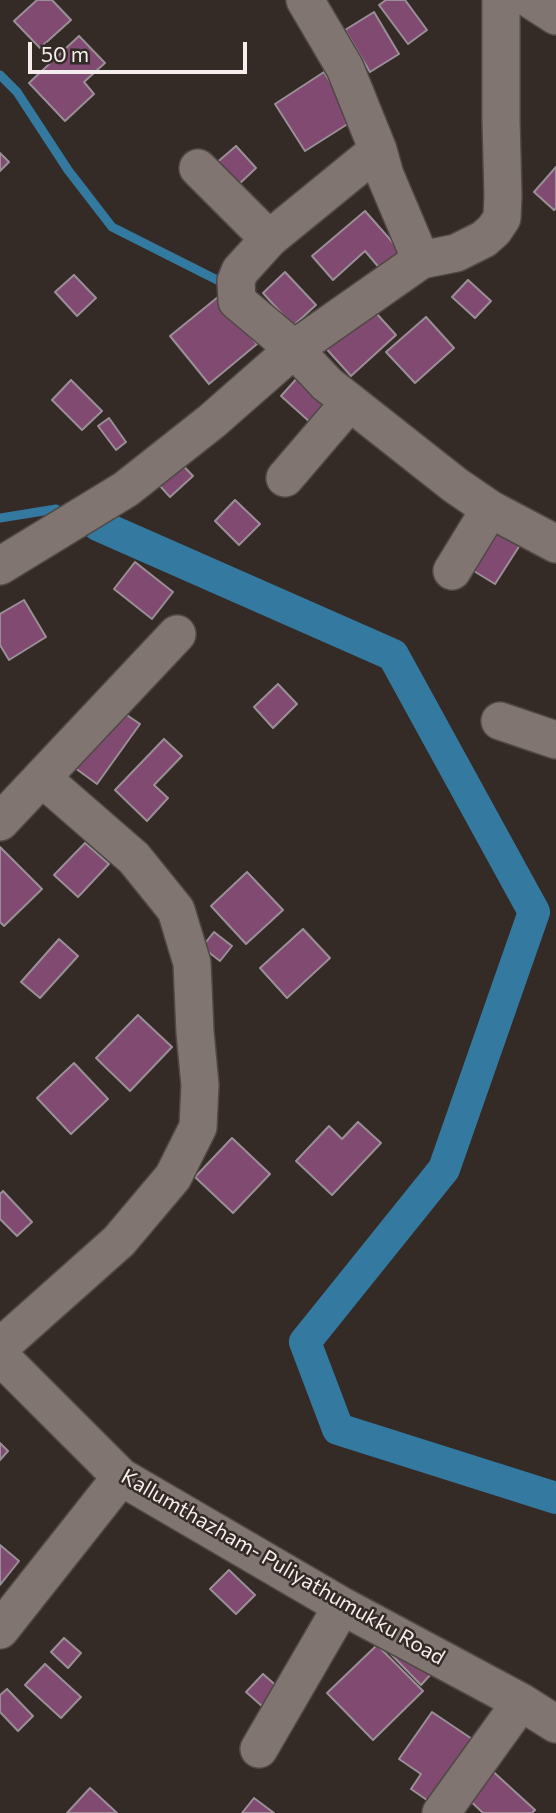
<!DOCTYPE html>
<html>
<head>
<meta charset="utf-8">
<style>
  body { margin:0 }
  #map { position:relative; width:556px; height:1813px; overflow:hidden; background:#342b27; font-family:Commissioner,sans-serif }
  canvas { display:block }
  .scale { position:absolute; left:28px; top:42px; width:219px; height:32px; box-sizing:border-box; border:4px solid #f5eeec; border-top:0; padding-left:9px; font-size:21px; line-height:24px; white-space:nowrap; color:#f5eeec; -webkit-text-stroke:5px #342b27; paint-order:stroke }
</style>
</head>
<body>
<div id="map">
<canvas width="556" height="1813"></canvas>
<div class="scale">50 m</div>
</div>
<script>
const ctx = document.querySelector('canvas').getContext('2d');
ctx.lineJoin = 'round';
const toPath = rows => new Path2D(rows.map(r => 'M' + r).join(''));
function stroke(path, color, width, dash) { ctx.strokeStyle = color; ctx.lineWidth = width; ctx.lineCap = dash ? 'butt' : 'round'; ctx.setLineDash(dash || []); ctx.stroke(path); }
function fillPath(path, color) { ctx.fillStyle = color; ctx.fill(path, 'evenodd'); }
function drawText(font, color, halo, rows, align = 'center') {
  ctx.font = font + ' Commissioner,sans-serif'; ctx.lineWidth = 5; ctx.setLineDash([]); ctx.textBaseline = 'middle'; ctx.strokeStyle = halo; ctx.fillStyle = color; for (const [text, x, y, turn = 0] of rows) {
    ctx.save(); ctx.translate(x, y); ctx.rotate((+turn || 0) * Math.PI / 180); ctx.textAlign = isNaN(turn) ? turn : align; if (halo) ctx.strokeText(text, 0, 0); ctx.fillText(text, 0, 0); ctx.restore();
  }
}
stroke(toPath([
  [0,75,17,92,68,170,112,227,225,284],
  [0,518,56,509]
]), '#34799f', 9);
stroke(toPath([
  [98,525,393,655,534,912,444,1169,305,1342,338,1429,556,1498]
]), '#34799f', 32);
const building = toPath([
  [37,0,52,0,71,20,40,48,14,21,37,0],
  [386,0,405,0,427,30,408,44,379,5,386,0],
  [374,12,399,54,370,72,345,30,374,12],
  [79,36,105,63,84,82,94,94,65,121,29,83,79,36],
  [324,72,354,120,305,151,275,104,324,72],
  [236,146,256,168,235,188,214,165,236,146],
  [0,153,9,162,0,171,0,153],
  [556,167,556,208,554,210,534,192,556,167],
  [365,211,403,254,382,271,365,251,333,280,312,256,365,211],
  [285,272,316,305,293,326,263,293,285,272],
  [74,275,96,298,77,316,55,292,74,275],
  [468,280,491,301,475,318,452,297,468,280],
  [218,297,257,344,209,384,170,336,218,297],
  [367,303,396,335,351,376,322,344,367,303],
  [426,317,454,348,415,383,386,352,426,317],
  [307,367,347,403,321,432,281,396,307,367],
  [71,380,102,411,82,430,52,400,71,380],
  [109,418,126,442,116,450,98,426,109,418],
  [173,455,193,476,170,497,151,476,173,455],
  [235,500,260,524,239,545,215,521,235,500],
  [488,526,520,545,495,584,464,565,488,526],
  [135,562,173,592,152,619,114,589,135,562],
  [24,600,46,637,9,660,0,645,0,614,24,600],
  [278,684,297,704,273,728,254,707,278,684],
  [118,709,140,724,97,784,75,768,118,709],
  [164,739,182,756,154,785,168,798,147,821,115,790,164,739],
  [85,843,109,864,78,897,54,875,85,843],
  [0,847,42,889,4,926,0,922,0,847],
  [247,872,283,910,246,944,211,906,247,872],
  [303,929,330,958,287,998,260,968,303,929],
  [214,932,232,946,220,961,202,947,214,932],
  [59,939,78,956,40,998,21,982,59,939],
  [138,1015,172,1047,130,1091,96,1058,138,1015],
  [74,1063,108,1099,71,1134,37,1098,74,1063],
  [358,1122,381,1143,332,1195,296,1161,329,1126,342,1139,358,1122],
  [232,1138,270,1174,233,1213,195,1177,232,1138],
  [3,1191,32,1222,17,1236,0,1219,0,1194,3,1191],
  [0,1443,8,1451,0,1460,0,1443],
  [0,1545,19,1561,0,1585,0,1545],
  [229,1570,255,1595,236,1614,210,1589,229,1570],
  [64,1638,81,1653,68,1668,51,1652,64,1638],
  [381,1644,432,1673,421,1685,381,1644],
  [377,1645,423,1691,373,1740,327,1693,377,1645],
  [45,1664,81,1697,61,1718,25,1685,45,1664],
  [263,1674,280,1689,263,1707,246,1692,263,1674],
  [7,1689,33,1716,18,1731,0,1712,0,1695,7,1689],
  [432,1712,478,1743,434,1805,411,1789,421,1774,399,1759,432,1712],
  [487,1766,535,1810,532,1813,483,1813,462,1793,487,1766],
  [90,1788,117,1813,67,1813,90,1788],
  [254,1798,274,1813,242,1813,254,1798]
]);
fillPath(building, '#804a71');
stroke(building, '#9a8f96', 2);
const minor = toPath([
  [305,0,345,68,378,150,385,175,421,260],
  [531,0,556,16],
  [378,150,269,239,240,271,236,281,237,301,294,349,327,384,455,485,490,509,556,544],
  [198,168,269,239],
  [285,478,350,402],
  [0,566,126,489,212,421,294,349,421,260,456,253,484,239,494,230,502,218,503,196,501,120,501,0],
  [452,571,490,509],
  [500,721,556,740],
  [0,822,177,634],
  [0,1347,119,1241,173,1177,198,1127,200,1085,195,1032,192,963,176,910,134,858,42,778],
  [0,1356,121,1477,342,1606,521,1702,556,1724],
  [0,1630,121,1477],
  [259,1749,342,1606],
  [441,1813,521,1702]
]);
stroke(minor, '#504845', 40);
stroke(minor, '#807571', 37);
drawText('21px', '#f5eeec', '#342b27', [
  ["Kallumthazham- Puliyathumukku Road",283,1567,30]
]);
</script>
</body>
</html>
